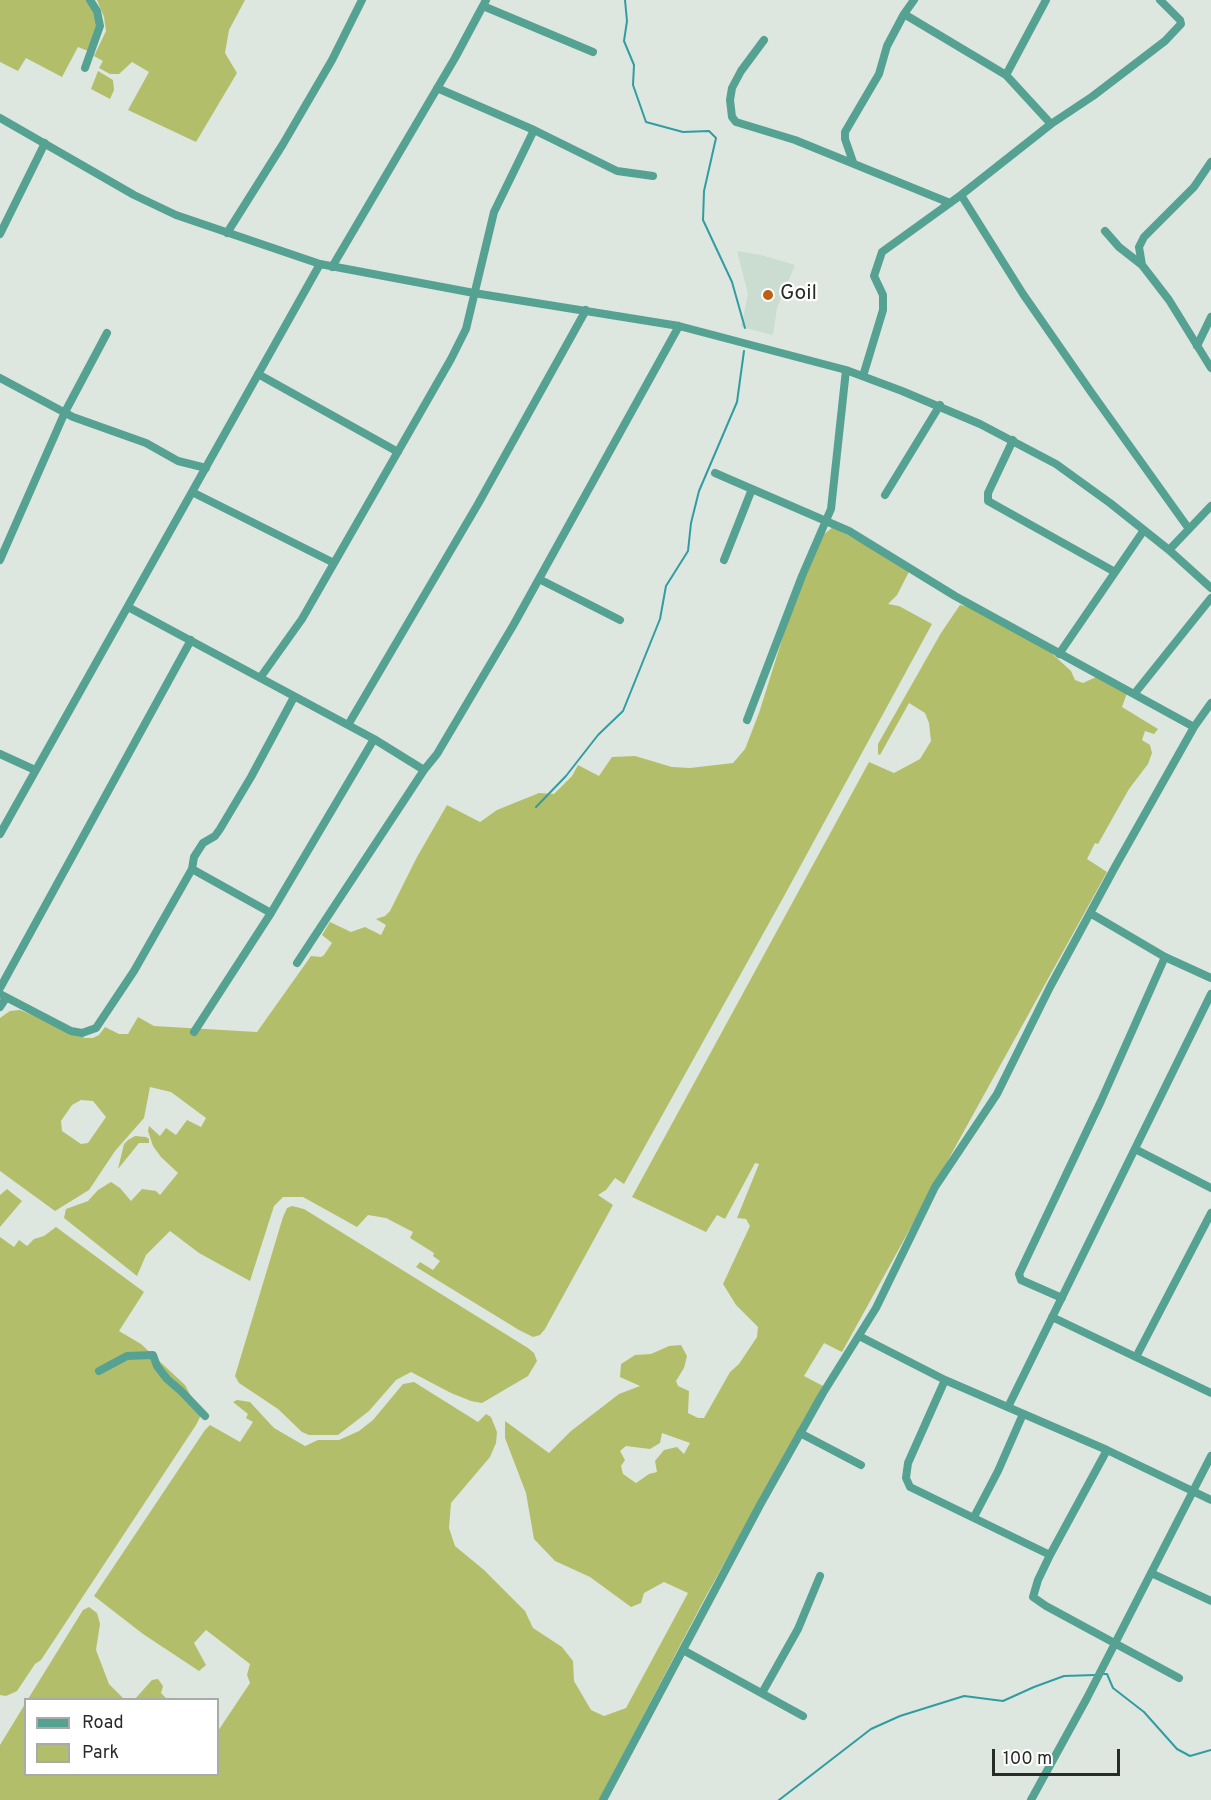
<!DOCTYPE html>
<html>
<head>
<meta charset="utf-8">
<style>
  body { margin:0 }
  #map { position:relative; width:1211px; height:1800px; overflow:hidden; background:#dde7e0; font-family:Overpass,sans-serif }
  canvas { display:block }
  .legend { position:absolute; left:24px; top:1698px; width:195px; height:78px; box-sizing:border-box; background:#fff; border:2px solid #a9aba9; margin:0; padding:8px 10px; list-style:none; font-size:18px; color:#282c29 }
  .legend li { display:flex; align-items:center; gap:12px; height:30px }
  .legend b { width:30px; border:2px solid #a9aba9 }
  .scale { position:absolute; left:992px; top:1749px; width:128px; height:27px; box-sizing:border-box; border:3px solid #282c29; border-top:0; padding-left:8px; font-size:18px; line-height:21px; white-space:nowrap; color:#282c29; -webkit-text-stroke:4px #fff; paint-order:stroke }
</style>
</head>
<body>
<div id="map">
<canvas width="1211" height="1800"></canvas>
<ul class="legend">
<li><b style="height:8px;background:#56a292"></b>Road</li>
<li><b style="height:16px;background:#b3be6a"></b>Park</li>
</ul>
<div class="scale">100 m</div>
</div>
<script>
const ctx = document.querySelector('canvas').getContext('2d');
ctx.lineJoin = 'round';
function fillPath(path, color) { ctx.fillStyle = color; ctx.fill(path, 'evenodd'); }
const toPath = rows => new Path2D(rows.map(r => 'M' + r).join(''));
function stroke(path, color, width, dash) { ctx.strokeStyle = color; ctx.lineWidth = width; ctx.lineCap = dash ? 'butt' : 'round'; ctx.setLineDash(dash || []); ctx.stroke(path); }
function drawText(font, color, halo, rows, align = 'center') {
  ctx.font = font + ' Overpass,sans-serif'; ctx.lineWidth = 4.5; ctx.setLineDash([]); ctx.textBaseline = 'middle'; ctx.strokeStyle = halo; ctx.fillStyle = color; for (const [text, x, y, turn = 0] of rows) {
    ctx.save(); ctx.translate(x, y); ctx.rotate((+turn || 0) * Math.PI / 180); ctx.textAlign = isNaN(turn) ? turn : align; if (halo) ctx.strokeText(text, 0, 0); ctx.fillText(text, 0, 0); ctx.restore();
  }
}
fillPath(toPath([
  [737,251,761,255,795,265,777,308,773,335,741,327,748,294]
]), '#cbdcd1');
fillPath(toPath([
  [0,0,87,0,94,11,97,28,88,51,78,47,62,77,26,58,18,71,0,62],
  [97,0,245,0,229,30,225,53,237,73,196,142,128,110,149,72,132,62,119,74,110,74,99,68,103,61,94,56,106,31,104,17],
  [98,71,113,80,114,90,110,99,91,89],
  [833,527,910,570,897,595,888,604,899,606,932,624,783,898,624,1184,615,1178,606,1190,598,1195,613,1205,545,1329,540,1335,533,1337,519,1330,416,1267,420,1262,433,1270,440,1261,433,1256,434,1253,410,1238,413,1232,386,1218,368,1215,357,1227,303,1197,283,1197,274,1206,250,1281,199,1253,170,1231,146,1255,137,1276,64,1218,66,1209,88,1201,98,1190,111,1182,120,1188,131,1201,142,1189,156,1191,160,1195,178,1173,161,1157,153,1146,148,1131,149,1126,160,1136,166,1128,176,1135,187,1120,201,1127,206,1118,171,1092,150,1087,144,1118,115,1151,89,1190,55,1211,0,1171,0,1018,10,1011,20,1010,85,1038,93,1038,99,1035,105,1027,119,1034,128,1034,138,1017,154,1026,257,1032,311,956,321,957,324,955,332,943,322,935,330,922,351,932,365,927,381,935,386,925,376,919,385,916,390,911,417,857,447,805,480,822,497,810,539,793,554,794,572,776,578,765,599,776,612,757,635,756,672,767,690,768,733,763,745,749,759,713,786,627,812,556,823,535],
  [81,1100,93,1101,106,1117,88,1143,81,1144,62,1131,61,1121,72,1105],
  [960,605,974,608,1047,649,1071,671,1075,680,1083,683,1096,677,1127,693,1122,707,1158,729,1154,734,1145,731,1142,740,1150,745,1152,753,1148,764,1129,789,1098,844,1095,843,1087,859,1107,872,842,1352,824,1343,804,1376,823,1386,706,1596,599,1800,0,1800,0,1745,25,1704,26,1774,218,1774,218,1731,250,1683,247,1675,250,1664,206,1630,194,1643,206,1665,199,1671,143,1634,94,1596,205,1430,210,1425,240,1442,253,1422,246,1418,248,1414,233,1402,237,1400,250,1402,274,1428,305,1446,318,1440,339,1440,359,1431,373,1420,403,1384,414,1382,478,1422,486,1414,491,1417,497,1432,496,1443,490,1457,451,1503,449,1528,455,1546,484,1570,525,1611,533,1628,562,1647,573,1661,574,1681,591,1710,604,1716,626,1708,688,1593,664,1582,644,1593,641,1603,631,1607,590,1577,555,1561,534,1539,526,1493,505,1438,505,1421,549,1453,571,1431,619,1394,640,1386,620,1377,621,1364,635,1355,651,1354,669,1346,681,1345,687,1356,684,1368,676,1381,678,1386,689,1391,688,1413,698,1418,704,1418,730,1372,739,1364,757,1337,758,1327,736,1305,723,1284,750,1226,746,1219,737,1218,759,1164,755,1163,725,1219,717,1215,706,1232,632,1197,869,762,894,773,920,759,931,741,929,723,925,713,909,703,880,755,878,754,878,744,941,633],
  [662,1433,690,1443,684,1454,677,1447,664,1450,655,1461,657,1472,649,1474,636,1483,623,1474,621,1466,625,1460,620,1451,626,1446,650,1449,660,1443],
  [135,1136,146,1137,149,1139,149,1143,139,1143,118,1169,124,1144,128,1140],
  [7,1189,22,1201,0,1227,0,1195],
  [292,1206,304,1209,528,1348,534,1353,537,1361,528,1376,482,1403,471,1401,451,1393,411,1372,396,1380,369,1411,338,1435,309,1435,302,1432,278,1409,239,1383,235,1376,283,1217,287,1208],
  [56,1227,144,1292,119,1331,141,1344,185,1385,201,1415,196,1425,41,1660,35,1664,17,1691,6,1696,0,1695,0,1237,14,1247,19,1240,27,1246,34,1239,44,1236],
  [89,1607,97,1613,100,1624,96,1650,109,1684,124,1699,28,1699,83,1610],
  [158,1679,163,1686,161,1693,167,1699,135,1699,152,1680]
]), '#b3be6a');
stroke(toPath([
  [625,0,627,21,624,41,634,65,633,85,646,122,683,132,709,131,716,138,704,191,703,220,732,282,745,328],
  [536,807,566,776,598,735,623,711,660,619,666,586,688,551,691,523,699,491,737,402,744,351],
  [1103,1674,1107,1674,1113,1688,1144,1712,1177,1749,1190,1756,1211,1750],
  [779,1800,871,1729,900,1716,964,1696,1003,1701,1034,1687,1064,1676,1095,1675]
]), '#319ca1', 2);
stroke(toPath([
  [483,6,593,52],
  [904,14,1006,75,1051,124],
  [764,40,741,71,732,88,730,100,732,117,736,122,795,140,950,203],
  [85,68,100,26,97,11,90,0],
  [1006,75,1046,0],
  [437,88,534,130,617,171,653,176],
  [0,118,134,195,176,215,320,264,474,293,679,326,846,370,902,391,980,424,1056,464,1110,503,1169,550,1211,588],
  [853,162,845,139,845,132,879,74,887,46,904,14,914,0],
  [1211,162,1194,187,1144,237,1139,247,1142,265,1169,300,1211,368],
  [961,195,1023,294,1091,392,1189,529],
  [1105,231,1119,247,1142,265],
  [227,233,283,144,332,60,362,0],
  [0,234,45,143],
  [332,267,455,58,486,0],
  [1197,346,1211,317],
  [258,374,398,452],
  [863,376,883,310,883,295,874,276,882,252,961,195,1051,124,1093,96,1165,41,1181,24,1180,20,1160,0],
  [0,378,73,417,146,443,178,461,206,468],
  [1013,440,988,493,988,501,1115,572],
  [715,473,849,531,955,596,1194,727],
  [192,492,334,563],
  [885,495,940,405],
  [1169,550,1211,506],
  [0,560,65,412,107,333],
  [724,560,752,489],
  [539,579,620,620],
  [128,607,374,739,424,770],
  [1059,654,1144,530],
  [260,678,302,619,451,359,466,329,494,212,534,130],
  [1135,693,1211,598],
  [747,720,802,576,831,509,846,370],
  [348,725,478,504,586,310],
  [0,754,35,770],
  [0,834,320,264],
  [192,869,271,913],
  [1090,913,1165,957,1211,978],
  [297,963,424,770,437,754,514,624,679,326],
  [0,988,191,640],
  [0,994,71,1031,82,1033,96,1028,134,971,192,869,194,857,203,843,215,836,220,829,251,777,294,697],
  [0,1007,6,998],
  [194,1032,271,913,374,739],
  [1135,1149,1211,1188],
  [1062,1298,1021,1280,1019,1274,1101,1101,1165,957],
  [1052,1317,1211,1393],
  [859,1336,945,1380,1107,1450,1211,1500],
  [1136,1357,1211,1213],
  [99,1371,127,1356,153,1355,157,1366,167,1379,181,1391,205,1416],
  [945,1380,908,1463,906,1478,910,1487,1050,1555],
  [1008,1407,1211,994],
  [800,1433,861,1465],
  [1107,1450,1050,1555,1038,1580,1033,1597,1046,1606,1179,1678],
  [974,1517,998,1471,1023,1414],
  [1151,1573,1211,1601],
  [683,1650,803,1716],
  [762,1693,798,1629,820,1576],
  [603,1800,760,1505,823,1393,876,1308,935,1187,997,1094,1050,987,1115,867,1194,727,1211,703],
  [1031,1800,1087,1698,1211,1456]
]), '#56a292', 8);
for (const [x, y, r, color] of [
  [768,295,6,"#be6014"]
]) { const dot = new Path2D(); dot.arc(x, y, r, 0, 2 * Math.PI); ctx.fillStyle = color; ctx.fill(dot); stroke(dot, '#fff', 2); }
drawText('21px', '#282c29', '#fff', [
  ["Goil",780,295]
], 'left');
</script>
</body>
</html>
